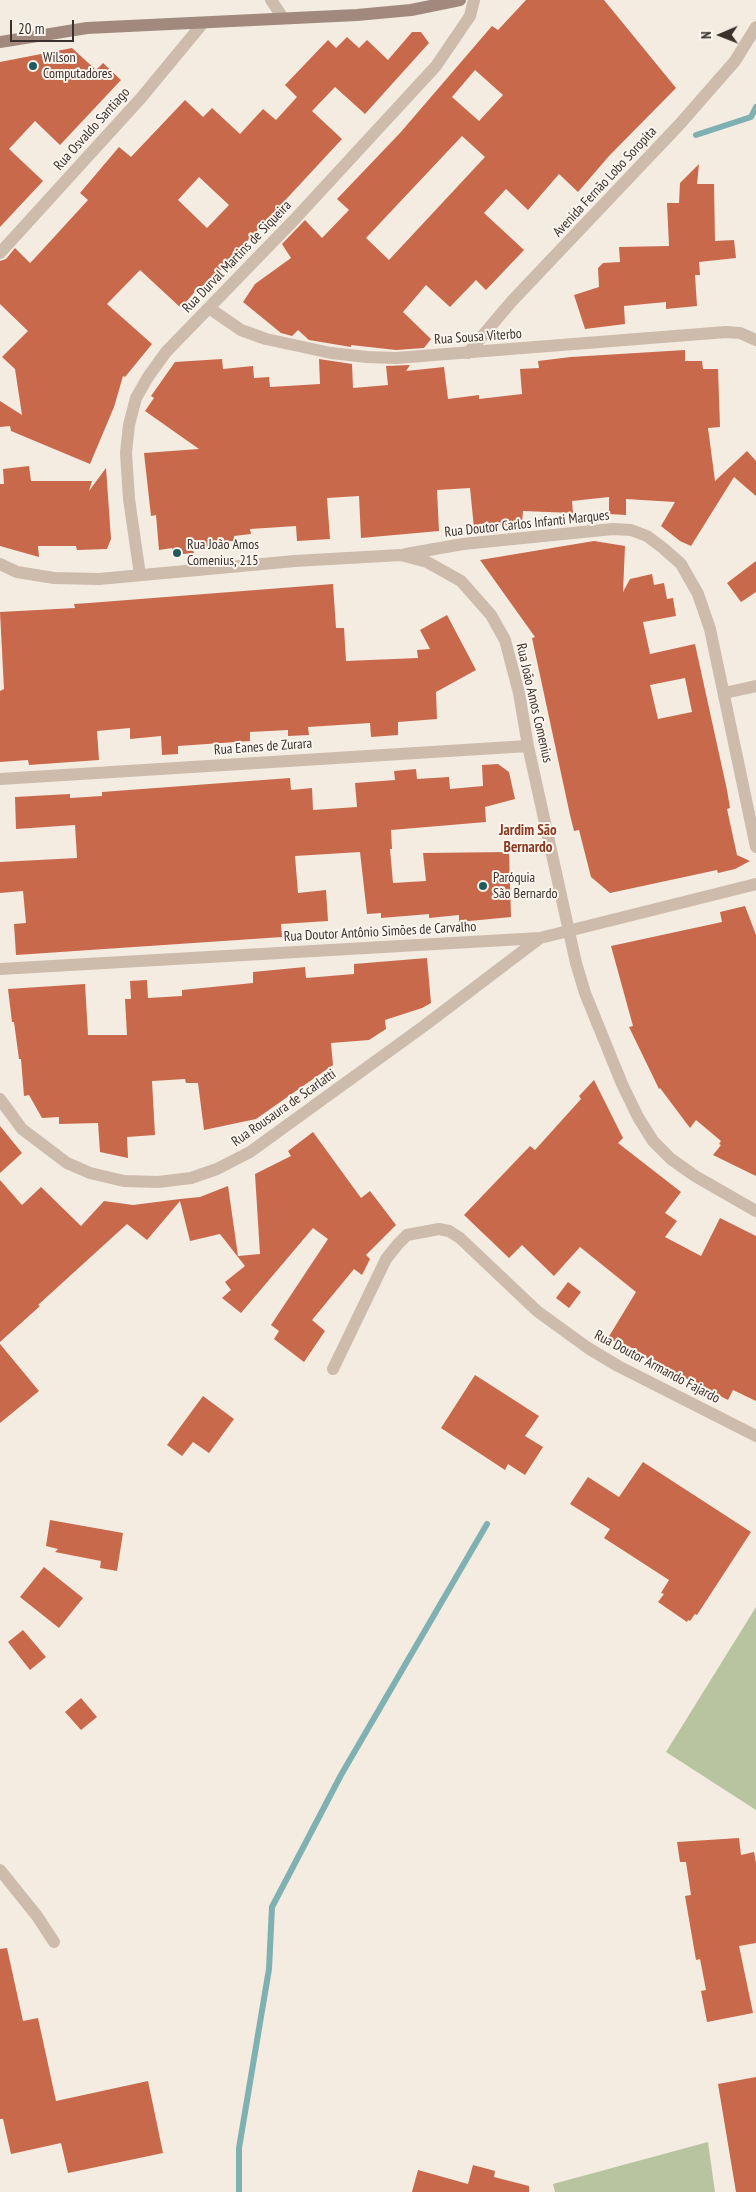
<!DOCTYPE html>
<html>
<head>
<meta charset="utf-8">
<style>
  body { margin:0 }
  #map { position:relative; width:756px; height:2192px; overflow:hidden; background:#f4ebe1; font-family:"PT Sans Narrow",sans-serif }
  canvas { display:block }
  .north { position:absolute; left:696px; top:10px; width:50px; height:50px; -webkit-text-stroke:4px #fbf5ee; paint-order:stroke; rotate:269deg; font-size:14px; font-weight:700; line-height:20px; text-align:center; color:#3b302b }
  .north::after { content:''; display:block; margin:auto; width:18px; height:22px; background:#3b302b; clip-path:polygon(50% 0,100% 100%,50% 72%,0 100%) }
  .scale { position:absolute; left:10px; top:20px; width:64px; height:22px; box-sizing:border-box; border:2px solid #3b302b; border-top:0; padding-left:6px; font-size:15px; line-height:18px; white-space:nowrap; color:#3b302b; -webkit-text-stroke:4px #fbf5ee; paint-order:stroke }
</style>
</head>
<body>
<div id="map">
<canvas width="756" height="2192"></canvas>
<div class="north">N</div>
<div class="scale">20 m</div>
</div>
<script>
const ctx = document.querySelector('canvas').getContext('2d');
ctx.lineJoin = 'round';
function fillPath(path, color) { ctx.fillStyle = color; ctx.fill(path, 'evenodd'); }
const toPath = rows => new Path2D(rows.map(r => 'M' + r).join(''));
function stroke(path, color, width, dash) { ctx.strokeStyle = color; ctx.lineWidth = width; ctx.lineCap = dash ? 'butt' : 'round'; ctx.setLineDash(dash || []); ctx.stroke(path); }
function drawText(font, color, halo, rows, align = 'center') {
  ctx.font = font + ' "PT Sans Narrow",sans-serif'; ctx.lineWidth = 4; ctx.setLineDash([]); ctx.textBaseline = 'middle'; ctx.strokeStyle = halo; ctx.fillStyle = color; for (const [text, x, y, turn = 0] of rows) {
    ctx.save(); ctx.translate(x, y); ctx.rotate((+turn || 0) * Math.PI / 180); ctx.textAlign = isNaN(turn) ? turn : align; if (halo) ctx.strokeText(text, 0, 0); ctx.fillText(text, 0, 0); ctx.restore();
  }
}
fillPath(toPath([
  [756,1607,756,1810,666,1752],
  [708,2142,715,2192,555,2192,553,2184]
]), '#b8c4a0');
stroke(toPath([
  [696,135,751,117,756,107],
  [239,2192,239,2148,269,1969,272,1907,341,1775,487,1524]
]), '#7fb0b2', 6);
fillPath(toPath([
  [526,0,604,0,676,88,609,156,578,192,559,174,528,210,506,189,484,213,524,250,486,290,476,280,450,307,426,285,403,312,431,339,424,348,396,350,351,345,351,347,309,340,298,330,292,336,281,333,243,302,255,284,291,258,282,244,305,220,322,238,349,210,337,199,400,133,492,26,498,30],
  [475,70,503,95,479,121,452,97],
  [462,136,485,157,389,260,366,238],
  [412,32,421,32,429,43,365,114,335,87,312,111,342,139,213,278,201,290,198,288,181,308,140,270,107,304,152,344,125,377,123,376,114,407,90,464,11,431,10,426,0,427,0,401,22,415,15,369,2,357,28,331,0,304,0,261,6,259,15,248,30,263,34,259,88,200,80,193,119,147,131,157,185,100,203,117,212,108,240,134,263,109,276,120,297,97,285,85,328,40,336,48,347,37,359,48,367,40,388,60],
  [199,177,229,205,207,228,178,200],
  [72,48,96,70,103,63,121,80,60,145,35,121,9,149,43,181,0,227,0,62],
  [699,164,697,184,714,184,715,241,734,240,736,258,699,262,700,275,695,275,697,306,666,309,666,302,624,306,625,324,585,329,574,295,599,287,598,268,603,263,620,262,619,247,669,246,667,203,679,203,680,183],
  [685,350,685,361,702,361,703,369,718,369,720,427,708,428,715,481,747,451,756,461,756,496,734,477,691,546,680,541,661,526,675,502,626,499,626,515,609,514,609,497,572,501,573,513,523,511,522,524,474,528,470,488,437,490,439,531,361,538,359,496,327,498,330,539,297,541,296,526,250,529,251,534,234,536,235,541,224,541,224,547,193,550,194,553,173,555,172,548,159,550,156,515,151,516,144,453,199,449,145,411,154,398,151,396,175,362,222,359,223,369,253,366,254,378,269,377,270,387,320,384,319,359,352,364,353,388,388,385,386,366,410,365,406,371,444,367,448,399,479,395,479,399,522,394,520,369,539,368,538,361,571,357],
  [29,466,31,481,92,481,89,491,106,468,111,539,107,549,77,550,76,546,38,546,39,557,0,546,0,484,4,484,3,469],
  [594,541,625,546,623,592,630,579,652,574,654,585,664,583,667,599,673,598,676,616,643,622,650,654,695,644,727,790,730,808,727,809,737,855,750,861,735,869,718,873,717,870,610,893,591,877,579,830,574,831,570,815,532,638,535,637,480,560],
  [685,678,692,712,658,719,650,685],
  [756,561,756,592,741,602,727,583],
  [333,584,336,628,344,628,346,661,418,658,417,650,430,649,420,630,447,615,476,670,436,692,437,719,398,722,398,735,371,737,370,723,308,727,309,735,288,736,288,730,250,732,250,741,178,746,178,754,162,755,161,736,130,739,130,728,97,731,99,760,29,765,28,760,0,762,0,691,4,689,0,612,75,608,74,604,89,603],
  [498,764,509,772,515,799,485,807,486,822,391,830,392,849,390,849,393,883,426,881,423,853,509,852,511,917,459,922,459,915,429,918,429,914,381,918,381,913,367,914,360,852,295,856,298,893,326,890,328,921,281,924,282,937,16,955,14,924,26,923,23,891,0,893,0,862,77,858,75,825,16,829,15,797,70,794,70,798,102,796,102,792,290,778,291,790,312,788,313,810,357,807,355,783,395,780,394,771,416,769,417,779,449,777,450,789,483,786,482,765],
  [745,906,756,935,756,1176,713,1155,721,1145,719,1144,721,1141,696,1120,690,1128,660,1088,659,1089,629,1027,633,1026,611,946,722,922,720,912],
  [427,958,431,1003,422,1008,385,1020,386,1029,369,1040,331,1043,333,1065,256,1119,204,1130,198,1083,186,1083,185,1079,152,1081,155,1135,127,1137,128,1158,100,1152,98,1123,59,1124,59,1117,42,1118,29,1095,24,1096,21,1059,19,1059,14,1022,12,1022,8,989,85,984,88,1035,127,1035,125,999,131,999,130,981,147,980,148,998,182,996,182,990,253,983,253,972,305,967,306,978,354,974,354,964],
  [594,1080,623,1138,618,1143,681,1192,665,1213,677,1221,665,1237,701,1256,720,1218,756,1236,756,1401,733,1390,728,1400,608,1338,636,1292,580,1247,554,1276,522,1245,509,1258,464,1215,530,1146,535,1150,581,1099,579,1096],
  [0,1126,22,1153,0,1173],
  [313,1132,361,1198,370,1191,396,1225,366,1255,370,1259,362,1275,354,1269,312,1320,325,1331,304,1362,274,1339,279,1331,271,1325,328,1239,313,1228,241,1313,222,1298,231,1290,225,1282,245,1266,220,1234,190,1241,180,1201,147,1240,127,1224,38,1305,40,1306,0,1342,0,1180,22,1205,41,1187,81,1226,104,1201,133,1205,180,1199,200,1197,228,1186,238,1256,260,1254,255,1174,291,1156,288,1151],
  [568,1282,581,1292,569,1308,556,1298],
  [0,1344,39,1391,0,1423],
  [475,1375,539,1416,525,1436,543,1447,525,1475,508,1464,505,1470,441,1428],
  [203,1396,234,1419,209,1453,193,1442,182,1456,167,1445],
  [643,1462,751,1532,697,1615,695,1614,690,1621,688,1620,687,1622,658,1602,664,1594,661,1593,669,1580,604,1538,610,1529,570,1504,588,1477,619,1497],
  [50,1520,123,1533,117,1571,100,1568,101,1561,55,1552,58,1549,46,1546],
  [44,1567,83,1598,59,1628,20,1597],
  [23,1630,46,1657,30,1670,8,1642],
  [81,1698,97,1717,81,1730,65,1712],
  [739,1838,741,1855,754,1852,756,1863,756,1943,739,1946,753,2013,707,2022,701,1991,706,1990,700,1959,696,1960,685,1896,691,1895,686,1862,680,1862,677,1842],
  [7,1948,23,2021,38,2018,56,2101,148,2081,163,2153,68,2173,61,2143,11,2154,3,2119,0,2119,0,1949],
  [756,2077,756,2192,736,2192,718,2084],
  [473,2165,495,2171,494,2177,529,2186,529,2192,412,2192,418,2170,468,2184]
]), '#c8694b');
stroke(toPath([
  [271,0,283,18],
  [0,253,141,98,203,23],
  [209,308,241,330,266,339,331,353,367,357,396,358,726,332,740,333,756,340],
  [468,353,512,301,679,125,735,61,756,27],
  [406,554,463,544,613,529,631,530,647,536,663,548,681,564,698,594,710,629,756,847],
  [0,564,17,572,54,578,99,579,295,561,401,555,427,562,461,581,491,615,505,640,519,693,528,746,576,963,585,993,622,1084,638,1117,653,1141,671,1159,695,1176,756,1211],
  [140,575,129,499,126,453,129,425,136,398,148,377,166,352,294,220,436,66,470,16,474,0],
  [724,693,756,686],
  [0,779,528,746],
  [0,969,540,938,756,884],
  [0,1099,22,1129,67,1163,90,1173,124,1181,158,1182,191,1178,217,1169,250,1152,424,1026,540,938],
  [333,1369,386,1259,398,1244,407,1235,439,1229,449,1231,460,1238,537,1311,588,1348,618,1366,756,1436],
  [0,1870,37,1916,54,1942]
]), '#cdbbac', 12);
stroke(toPath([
  [0,42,87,28,357,15,411,10,460,0]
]), '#a18a7d', 12);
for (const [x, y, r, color] of [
  [33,66,5,"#1f5a5e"],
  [177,553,5,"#1f5a5e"],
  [483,886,5,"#1f5a5e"]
]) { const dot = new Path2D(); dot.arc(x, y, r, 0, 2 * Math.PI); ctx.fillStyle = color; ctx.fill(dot); stroke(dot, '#fbf5ee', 2); }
drawText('14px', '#3b302b', '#fbf5ee', [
  ["Wilson",43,58],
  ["Computadores",43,74],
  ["Rua João Amos",187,545],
  ["Comenius, 215",187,561],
  ["Paróquia",493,878],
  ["São Bernardo",493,894]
], 'left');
drawText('14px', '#3b302b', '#fbf5ee', [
  ["Rua Osvaldo Santiago",92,129,-48],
  ["Avenida Fernão Lobo Soropita",605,182,-47],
  ["Rua Durval Martins de Siqueira",237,257,-46],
  ["Rua Sousa Viterbo",478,337,-4],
  ["Rua Doutor Carlos Infanti Marques",527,524,-6],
  ["Rua João Amos Comenius",534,703,77],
  ["Rua Eanes de Zurara",263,747,-4],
  ["Rua Doutor Antônio Simões de Carvalho",380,932,-3],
  ["Rua Rousaura de Scarlatti",284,1108,-35],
  ["Rua Doutor Armando Fajardo",657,1367,28]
]);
drawText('bold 15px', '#8c3b22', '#fbf5ee', [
  ["Jardim São",528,831],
  ["Bernardo",528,848]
]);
</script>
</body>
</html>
